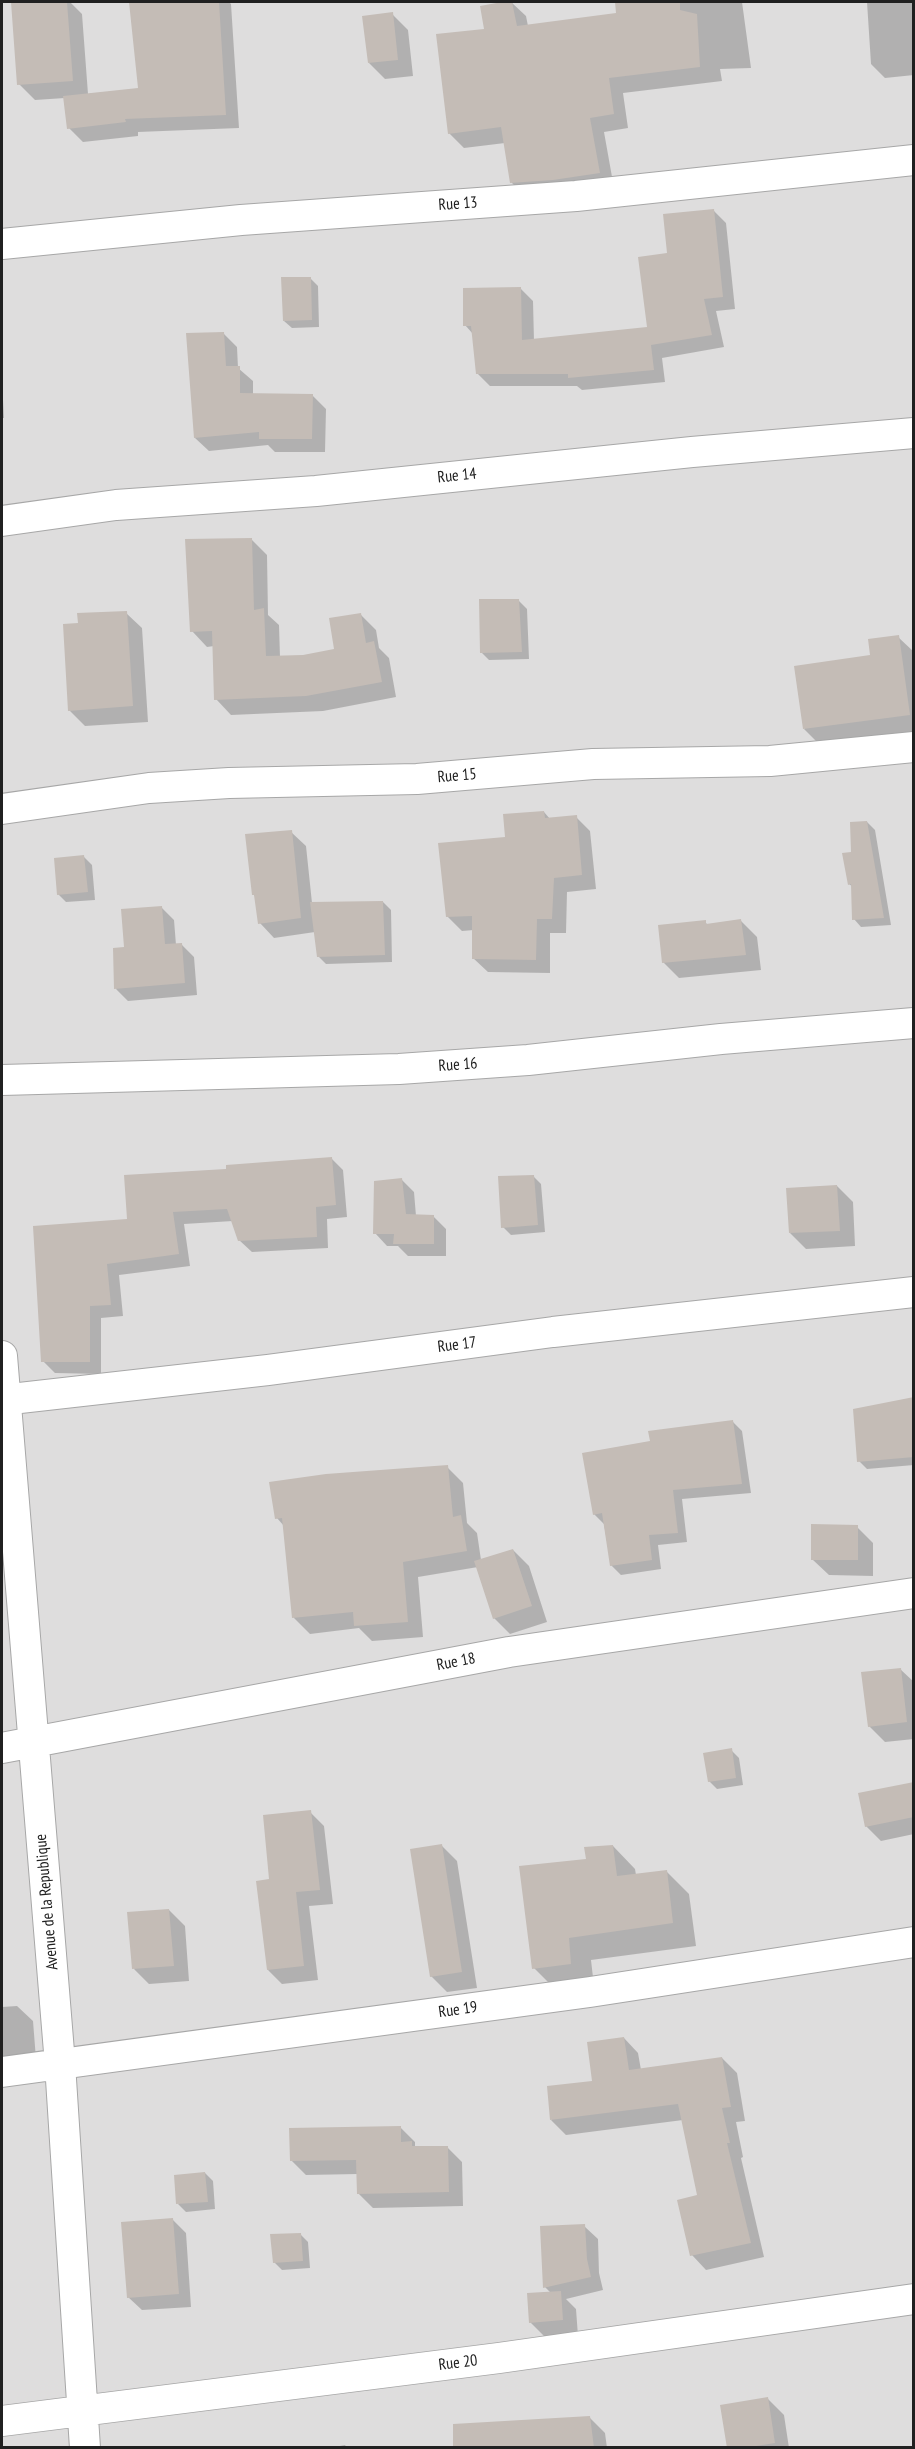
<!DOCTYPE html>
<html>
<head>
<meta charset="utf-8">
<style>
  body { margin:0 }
  #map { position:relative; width:915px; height:2449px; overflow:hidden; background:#f0ece6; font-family:"PT Sans Narrow",sans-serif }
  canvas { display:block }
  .frame { position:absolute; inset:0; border:3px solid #202020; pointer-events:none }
</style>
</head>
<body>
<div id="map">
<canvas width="915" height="2449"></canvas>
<div class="frame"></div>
</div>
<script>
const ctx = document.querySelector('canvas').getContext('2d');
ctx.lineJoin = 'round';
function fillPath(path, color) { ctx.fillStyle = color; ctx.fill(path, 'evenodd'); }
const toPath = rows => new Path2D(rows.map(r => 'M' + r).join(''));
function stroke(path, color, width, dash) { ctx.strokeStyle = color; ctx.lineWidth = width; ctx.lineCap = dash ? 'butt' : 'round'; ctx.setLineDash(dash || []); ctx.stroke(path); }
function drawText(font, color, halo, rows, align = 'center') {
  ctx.font = font + ' "PT Sans Narrow",sans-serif'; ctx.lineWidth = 6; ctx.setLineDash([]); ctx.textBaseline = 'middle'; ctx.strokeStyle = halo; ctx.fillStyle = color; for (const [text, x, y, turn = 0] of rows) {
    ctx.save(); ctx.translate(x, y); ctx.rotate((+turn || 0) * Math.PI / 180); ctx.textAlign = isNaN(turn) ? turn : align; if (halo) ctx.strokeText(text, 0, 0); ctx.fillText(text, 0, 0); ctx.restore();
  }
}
fillPath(toPath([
  [2,2,913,2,913,2447,2,2447]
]), '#dedddd');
fillPath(toPath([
  [13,2,70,2,82,14,88,94,140,89,130,2,229,2,231,4,239,128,138,132,138,136,83,142,69,128,65,98,35,100,19,84],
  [511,2,526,16,528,26,618,14,617,2,742,2,751,68,720,69,722,81,623,93,628,128,604,132,614,188,527,198,512,183,505,143,464,148,449,133,486,31,482,7],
  [867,2,914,2,914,75,885,78,871,64],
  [392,14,408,30,413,76,385,79,369,63],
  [714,211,726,223,735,309,716,311,724,347,662,358,665,382,582,390,577,386,490,386,477,373,473,334,465,325,521,289,533,301,534,341,649,328,669,255],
  [310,278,318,286,319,327,292,328,284,321],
  [224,334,237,347,238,368,253,381,253,394,312,395,326,409,325,452,275,452,268,445,209,451,195,438],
  [2,381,4,418,2,418],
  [251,539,267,555,268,615,279,625,280,657,303,656,335,650,361,615,376,630,379,648,389,658,396,697,323,711,231,715,216,699,214,646,207,647,192,631],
  [519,601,527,609,529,659,489,660,481,652],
  [126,613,142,628,148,722,85,726,69,710],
  [898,637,914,652,914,732,820,745,804,729],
  [544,812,550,819,576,817,590,831,596,889,567,892,566,933,550,933,550,973,488,972,473,958,474,930,462,931,447,916,506,838],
  [867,822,875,830,891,925,861,927,854,919,853,887,849,884,852,853],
  [291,832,306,846,312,903,383,902,391,910,392,962,326,964,318,956,315,932,274,938,260,923,256,897,253,894],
  [84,857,92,865,95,900,66,902,58,894],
  [161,907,174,920,176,945,182,945,194,957,197,995,128,1001,116,989,125,949],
  [741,921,757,937,761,970,679,978,663,962,705,922,708,925],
  [331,1158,343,1170,347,1217,327,1219,328,1248,252,1252,239,1240,233,1221,184,1224,190,1266,119,1275,123,1316,101,1318,101,1374,55,1373,43,1361,129,1221,228,1170],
  [533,1176,541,1184,545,1232,511,1235,503,1227],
  [401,1179,414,1192,416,1216,433,1216,446,1229,446,1256,408,1256,398,1246,387,1246,375,1233],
  [837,1186,853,1202,855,1246,806,1249,790,1233],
  [914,1399,914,1465,867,1469,859,1461],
  [732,1421,742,1431,751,1493,682,1499,687,1542,658,1545,661,1569,621,1575,611,1565,604,1524,594,1514],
  [447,1467,463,1483,467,1523,477,1533,481,1560,513,1550,529,1566,547,1622,510,1634,494,1618,478,1567,418,1577,423,1637,372,1641,359,1628,310,1634,294,1618,284,1526,277,1518],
  [857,1527,873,1543,873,1576,829,1575,813,1560],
  [900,1669,914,1682,914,1739,885,1742,869,1726],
  [731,1750,739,1758,743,1785,717,1789,709,1781],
  [914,1783,914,1834,881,1841,866,1826],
  [310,1812,324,1826,333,1904,309,1906,318,1980,282,1984,268,1970,271,1880],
  [441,1845,457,1861,477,1988,447,1992,431,1976],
  [613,1846,635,1869,636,1875,666,1871,689,1894,696,1946,591,1960,594,1986,557,1991,534,1968,588,1860],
  [169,1910,185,1926,189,1981,149,1984,134,1969],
  [17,2006,33,2021,36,2059,2,2062,2,2007],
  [624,2038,638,2053,641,2070,722,2058,737,2073,745,2121,736,2122,743,2157,741,2158,764,2257,706,2270,692,2255,699,2196,683,2120,566,2135,551,2120,594,2082],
  [400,2127,415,2142,415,2147,447,2147,462,2162,463,2206,373,2208,358,2193,358,2174,306,2175,291,2160],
  [205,2173,213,2181,215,2209,186,2212,178,2204],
  [172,2219,186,2233,191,2307,142,2310,128,2297],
  [584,2226,598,2239,599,2273,603,2290,566,2299,576,2309,578,2336,546,2338,530,2322,551,2293,545,2287],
  [300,2234,308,2242,310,2268,282,2270,274,2262],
  [768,2399,784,2415,789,2448,729,2448],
  [589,2417,605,2433,607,2448,510,2448],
  [345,2445,347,2448,329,2448]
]), '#0003');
fillPath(toPath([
  [11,2,67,2,73,81,17,85],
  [129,2,219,2,226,115,125,119,126,122,67,129,63,96,138,88],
  [502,2,512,2,517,26,616,13,615,2,680,2,680,10,697,14,700,67,609,78,614,114,590,118,600,173,553,180,510,183,501,127,448,134,436,34,484,29,480,6],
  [393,12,398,60,368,63,362,16],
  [714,209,723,297,704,299,712,335,651,345,654,370,568,378,568,374,476,374,471,326,463,326,463,288,521,287,522,340,647,327,638,257,667,253,663,214],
  [281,277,311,277,312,320,283,321],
  [224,332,226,366,240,366,240,393,313,394,312,439,259,439,259,432,194,438,186,333],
  [252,538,254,610,264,608,266,656,303,655,334,649,329,618,361,613,366,643,374,641,382,682,306,696,214,700,212,631,190,632,185,539],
  [479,599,519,599,522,652,480,653],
  [127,611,133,706,68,711,63,624,78,623,77,613],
  [899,635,910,715,803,729,794,666,870,655,868,639],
  [544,811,545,818,577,815,582,875,554,878,552,919,537,919,536,960,472,959,472,916,446,917,438,843,505,837,503,814],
  [867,821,884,918,852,920,851,884,848,885,842,853,851,852,850,822],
  [292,830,301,918,258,924,254,895,252,895,245,834],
  [84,855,88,892,57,895,54,858],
  [383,901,385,955,317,957,310,902],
  [162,906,165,944,182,943,185,983,114,989,113,948,124,947,121,909],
  [741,919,746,955,662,963,658,925,706,920,706,924],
  [332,1157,336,1205,316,1207,317,1237,238,1241,227,1209,173,1212,179,1254,107,1264,111,1305,90,1306,90,1362,41,1362,33,1226,127,1219,124,1175,226,1169,226,1165],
  [534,1175,538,1225,501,1228,498,1176],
  [402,1178,406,1214,434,1215,434,1244,393,1244,394,1234,373,1234,374,1181],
  [837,1185,840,1231,789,1233,786,1188],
  [914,1397,914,1457,857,1462,853,1409],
  [733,1420,742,1484,673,1490,678,1533,649,1535,652,1560,610,1566,602,1513,593,1515,582,1453,650,1441,648,1431],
  [448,1465,453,1517,461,1515,467,1551,403,1562,408,1622,354,1626,353,1612,292,1618,282,1518,275,1519,269,1482,326,1474],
  [811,1524,858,1525,858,1560,811,1560],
  [513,1549,532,1606,493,1619,474,1561],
  [901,1668,907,1722,868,1727,861,1672],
  [732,1748,736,1778,708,1782,703,1753],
  [914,1782,914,1817,865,1827,858,1793],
  [311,1810,320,1890,296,1892,304,1966,267,1970,256,1881,269,1879,263,1815],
  [442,1844,462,1972,430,1977,410,1849],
  [613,1845,617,1876,667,1870,673,1923,569,1938,571,1964,532,1969,519,1866,586,1859,584,1847],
  [169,1909,174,1966,132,1969,127,1912],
  [624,2037,629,2070,722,2057,731,2107,722,2108,730,2143,727,2143,751,2243,690,2256,677,2200,697,2195,678,2104,550,2120,547,2086,592,2081,587,2042],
  [401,2126,401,2142,412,2141,412,2146,448,2146,449,2192,357,2194,356,2160,290,2161,289,2128],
  [205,2172,208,2202,176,2204,174,2175],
  [173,2218,179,2294,127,2298,121,2222],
  [585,2224,587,2259,591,2277,543,2288,540,2226],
  [301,2233,303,2261,273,2263,270,2234],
  [561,2291,563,2320,529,2323,527,2293],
  [768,2397,775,2443,744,2448,727,2448,720,2405],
  [590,2416,594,2448,453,2448,453,2424]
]), '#c4bcb6');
const street = toPath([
  [2,244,241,220,576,196,914,160],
  [2,521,116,505,316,491,692,452,914,433],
  [2,809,149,788,229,783,417,779,593,764,770,761,914,747],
  [2,1080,399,1069,528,1060,721,1039,914,1023],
  [2,1356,60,2064,85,2448],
  [2,1400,268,1370,553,1332,914,1292],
  [2,1748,509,1652,914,1593],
  [2,2072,590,1992,914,1942],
  [2,2421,499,2358,914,2299]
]);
stroke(street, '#a7a7a7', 32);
stroke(street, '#fff', 30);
drawText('16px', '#202020', '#fff', [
  ["Rue 13",458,204,-4],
  ["Rue 14",457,476,-6],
  ["Rue 15",457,776,-5],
  ["Rue 16",458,1065,-4],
  ["Rue 17",457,1345,-7],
  ["Rue 18",456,1662,-11],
  ["Avenue de la Republique",47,1902,-95],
  ["Rue 19",458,2010,-8],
  ["Rue 20",458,2363,-7]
]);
</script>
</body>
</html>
